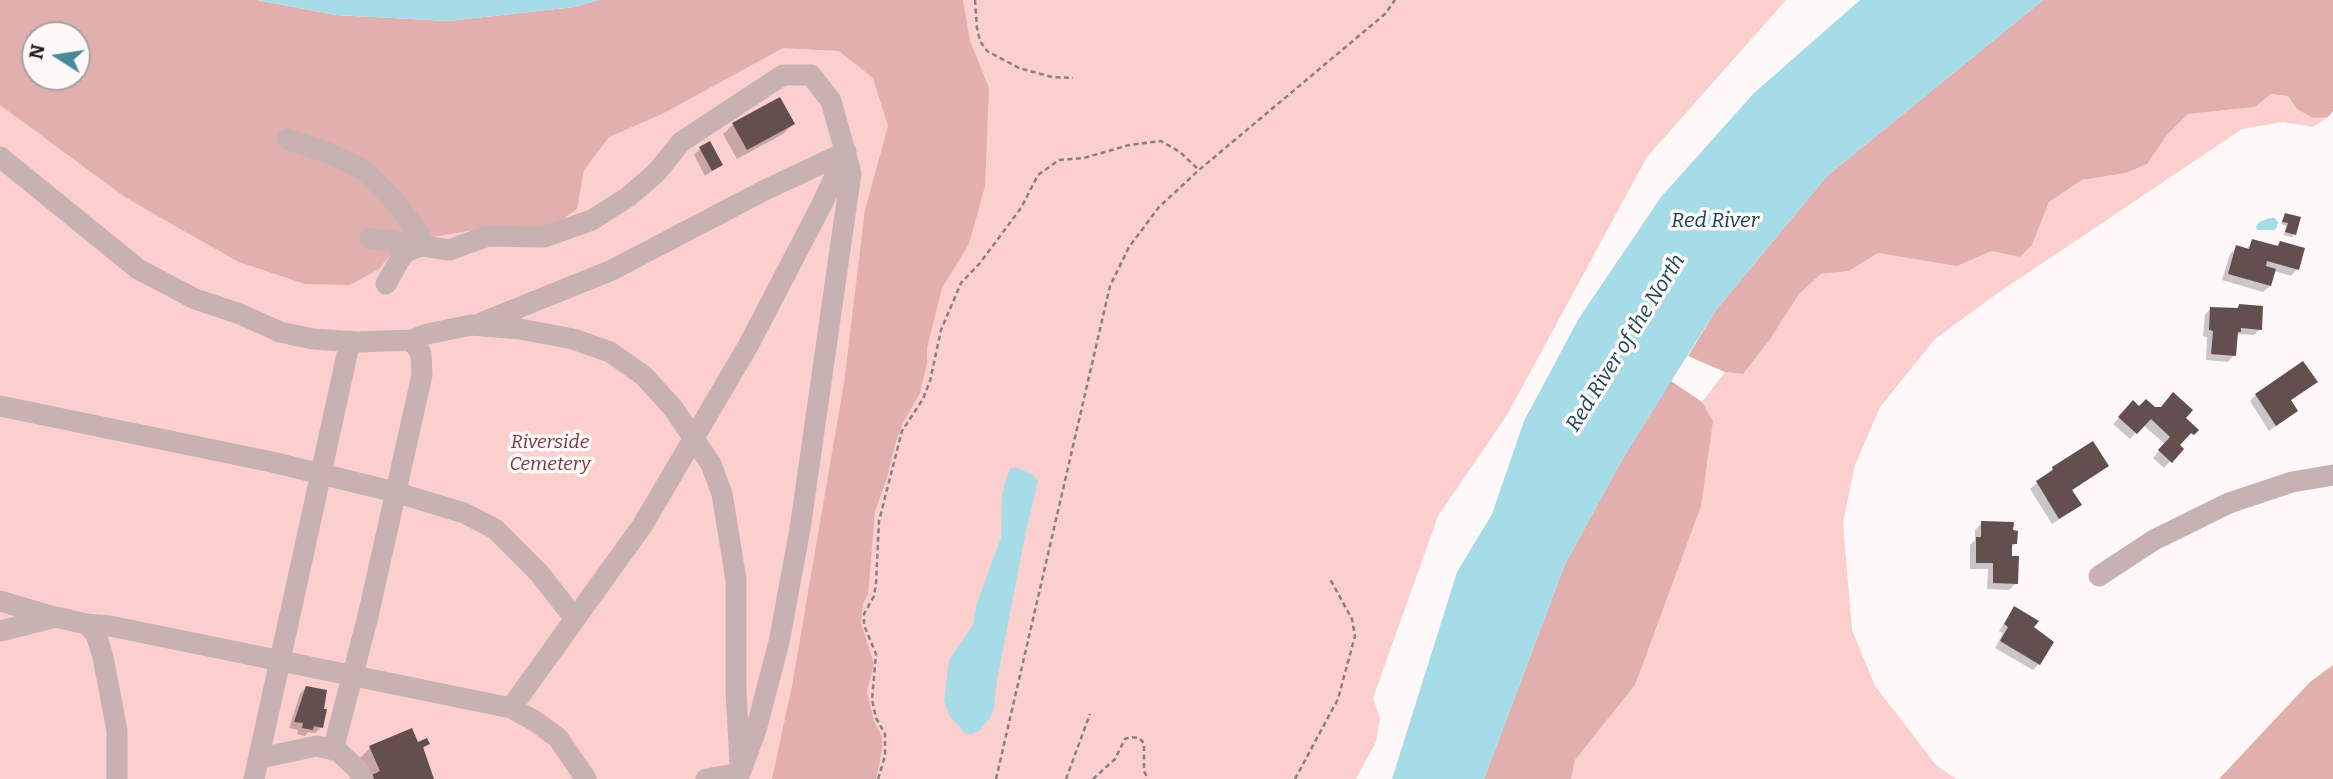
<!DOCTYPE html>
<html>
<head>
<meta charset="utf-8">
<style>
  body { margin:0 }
  #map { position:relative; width:2333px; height:779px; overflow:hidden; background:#fef8f8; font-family:Bitter,serif }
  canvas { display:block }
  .north { position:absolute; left:21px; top:21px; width:70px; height:70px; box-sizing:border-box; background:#fef8f8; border:2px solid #a7a0a0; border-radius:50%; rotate:282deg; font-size:19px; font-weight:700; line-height:28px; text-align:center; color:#241b1b }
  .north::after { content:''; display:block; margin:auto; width:24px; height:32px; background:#478b9a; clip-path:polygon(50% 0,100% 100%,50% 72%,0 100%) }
</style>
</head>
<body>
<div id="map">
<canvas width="2333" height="779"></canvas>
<div class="north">N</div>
</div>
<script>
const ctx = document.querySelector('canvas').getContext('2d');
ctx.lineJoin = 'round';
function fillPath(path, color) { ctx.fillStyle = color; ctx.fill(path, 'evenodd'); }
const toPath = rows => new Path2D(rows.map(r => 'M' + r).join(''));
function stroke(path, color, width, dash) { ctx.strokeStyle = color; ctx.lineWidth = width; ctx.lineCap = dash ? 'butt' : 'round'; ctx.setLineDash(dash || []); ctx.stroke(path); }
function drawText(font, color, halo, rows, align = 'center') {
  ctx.font = font + ' Bitter,serif'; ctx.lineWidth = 7; ctx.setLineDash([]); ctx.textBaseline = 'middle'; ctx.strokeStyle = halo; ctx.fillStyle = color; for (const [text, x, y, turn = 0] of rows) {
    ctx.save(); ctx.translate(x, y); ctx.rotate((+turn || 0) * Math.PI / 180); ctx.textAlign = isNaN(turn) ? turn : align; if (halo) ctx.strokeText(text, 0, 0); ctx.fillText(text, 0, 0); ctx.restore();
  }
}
fillPath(toPath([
  [782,0,1786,0,1647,157,1507,415,1438,516,1373,698,1380,718,1376,742,1356,779,0,779,0,57,40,82],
  [2271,94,2288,96,2297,109,2313,117,2328,117,2313,127,2283,122,2242,129,1995,295,1935,339,1880,407,1855,465,1843,523,1852,630,1875,686,1936,765,1956,779,1571,779,1575,760,1635,685,1707,450,1713,421,1702,402,1725,372,1743,374,1769,341,1799,294,1821,274,1849,271,1878,253,1956,265,1991,251,2020,257,2032,245,2049,202,2082,180,2126,173,2147,164,2168,134,2188,114,2255,107]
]), '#fbcfcd');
fillPath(toPath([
  [0,0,257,0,336,15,448,21,574,7,599,0,963,0,970,41,989,88,985,186,969,244,942,288,927,348,927,363,920,393,904,421,895,444,887,478,875,511,868,595,863,603,861,623,874,664,867,692,874,721,882,737,882,750,876,779,772,779,792,686,844,383,865,210,888,126,873,78,839,51,783,48,662,114,609,137,584,170,577,209,552,227,486,228,433,237,390,255,379,269,350,285,305,284,239,262,168,222,125,197,0,105],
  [35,35,77,35,77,77,35,77],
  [2043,0,2333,0,2333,111,2328,117,2313,118,2297,109,2288,96,2271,94,2255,107,2188,114,2168,134,2147,164,2126,173,2082,180,2049,202,2032,245,2020,257,1991,251,1957,266,1878,253,1849,271,1821,274,1799,294,1769,341,1743,374,1725,372,1688,356,1716,310,1827,176],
  [1671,381,1702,402,1713,421,1701,506,1635,685,1575,760,1571,779,1484,779,1565,564,1623,458],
  [2333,665,2333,779,2219,779,2310,682]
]), '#e0afae');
fillPath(toPath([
  [257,0,599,0,574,7,448,21,336,15],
  [1860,0,2043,0,1827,176,1716,310,1623,458,1565,564,1484,779,1392,779,1457,572,1492,514,1524,421,1579,318,1661,197,1754,93],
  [2270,218,2275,218,2278,222,2277,227,2274,230,2258,230,2256,227,2259,222],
  [1016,467,1033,475,1038,481,1026,531,997,680,994,709,990,718,979,731,972,734,965,733,949,715,944,701,949,660,973,625,977,603,1001,538,1002,496,1006,479,1010,469]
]), '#a6dce8');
fillPath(toPath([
  [793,124,783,134,737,159,723,134,733,125],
  [700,149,720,165,705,176,694,155],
  [2285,215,2294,234,2292,237,2284,235,2286,226,2281,224],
  [2253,241,2276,247,2280,243,2297,269,2291,276,2274,271,2270,286,2263,292,2222,280,2230,254,2237,247,2246,250],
  [2239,306,2260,329,2254,335,2236,334,2234,355,2228,362,2206,360,2207,337,2203,336,2205,315,2211,308,2235,310],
  [2315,382,2290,401,2289,417,2269,431,2250,401,2256,395],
  [2133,403,2139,408,2154,408,2183,418,2196,430,2178,445,2182,449,2164,468,2153,458,2165,444,2143,425,2130,439,2113,424],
  [2107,466,2071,491,2080,505,2052,524,2030,489,2053,468],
  [1982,523,2012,532,2016,543,2010,549,2016,583,2009,590,1987,589,1988,569,1970,569,1970,545,1975,540,1975,530],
  [2015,608,2032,628,2039,664,2033,670,1995,648,2003,633,1999,631],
  [306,687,321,727,315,733,308,732,305,736,297,734,298,730,289,728,300,694],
  [428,744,422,750,433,779,369,779,360,758,370,748]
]), '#0003');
fillPath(toPath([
  [780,97,795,124,747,150,732,123],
  [710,141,723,165,712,171,699,147],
  [2285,213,2301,217,2296,235,2285,232,2288,223,2282,222],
  [2252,239,2278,246,2280,241,2305,248,2299,270,2267,261,2266,266,2276,269,2271,286,2228,274,2236,245,2249,249],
  [2239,304,2263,306,2262,330,2241,328,2241,332,2238,332,2236,356,2211,354,2213,331,2209,330,2210,307,2238,308],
  [2303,361,2318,382,2291,400,2298,411,2276,426,2255,394],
  [2173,392,2193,410,2186,418,2199,430,2194,435,2191,433,2180,445,2184,449,2172,463,2158,450,2170,437,2151,419,2137,434,2118,417,2133,400,2139,406,2146,399,2155,407,2161,407],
  [2093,441,2109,466,2072,490,2082,505,2059,519,2036,481,2053,470,2052,467],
  [1981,521,2014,522,2013,530,2018,531,2017,544,2012,544,2012,556,2019,556,2018,584,1993,583,1993,563,1976,563,1976,537,1981,537],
  [2014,606,2039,621,2034,627,2054,642,2040,665,2000,641,2008,627,2004,624],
  [306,686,327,690,324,709,327,709,323,728,314,726,313,730,302,728,303,723,294,722],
  [412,728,418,742,427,738,430,744,423,747,434,779,374,779,372,775,380,771,369,746]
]), '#644f4f');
stroke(toPath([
  [975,0,977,28,980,41,987,51,1019,68,1052,77,1073,78],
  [878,779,885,756,885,734,876,718,872,700,876,654,864,625,864,614,874,596,876,584,879,521,902,431,923,399,930,381,941,330,961,283,980,263,1021,208,1038,175,1059,160,1084,158,1129,145,1161,141,1180,152,1199,170,1385,14,1395,0],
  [996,779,1110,286,1129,247,1159,207,1199,170],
  [1066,779,1090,714],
  [1093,779,1115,759,1125,739,1130,737,1139,738,1144,743,1144,771,1148,779],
  [1295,779,1338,699,1355,636,1352,619,1330,579]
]), '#878080', 2.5, [5, 3.5]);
stroke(toPath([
  [287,139,326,152,364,170,391,197,419,233,421,246,407,251,400,259,386,284],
  [0,157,138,269,195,299,240,314,280,332,313,339,358,342,412,340,427,334,471,325,520,329,573,339,610,352,644,376,673,408,711,464,722,494,736,580,736,692,740,763],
  [370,238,449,250,488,236,544,237,592,220,628,197,657,172,681,142,783,75,811,75,831,101,851,173,800,529,779,642,756,730,740,773,706,779],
  [481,323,612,270,765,190,846,152],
  [0,406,272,462,395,492,464,513,495,529,540,574,575,619,511,708],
  [2099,576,2154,540,2229,503,2292,482,2333,475],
  [0,601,55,617],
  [575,619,642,526,748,346,822,204,846,152],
  [86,624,110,626,511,708,535,721,558,738,586,779],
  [0,631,56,617,86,624,96,634,103,657,117,731,117,779],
  [333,750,368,616,422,375,421,354,412,340],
  [260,758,317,746,338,751,357,769,363,779],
  [254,779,350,341]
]), '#c8b2b1', 21);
drawText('italic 19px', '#753739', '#fef8f8', [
  ["Riverside",550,443],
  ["Cemetery",550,465]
]);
drawText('italic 21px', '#16464f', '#fef8f8', [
  ["Red River",1715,221],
  ["Red River of the North",1626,343,-58]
]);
</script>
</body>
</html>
